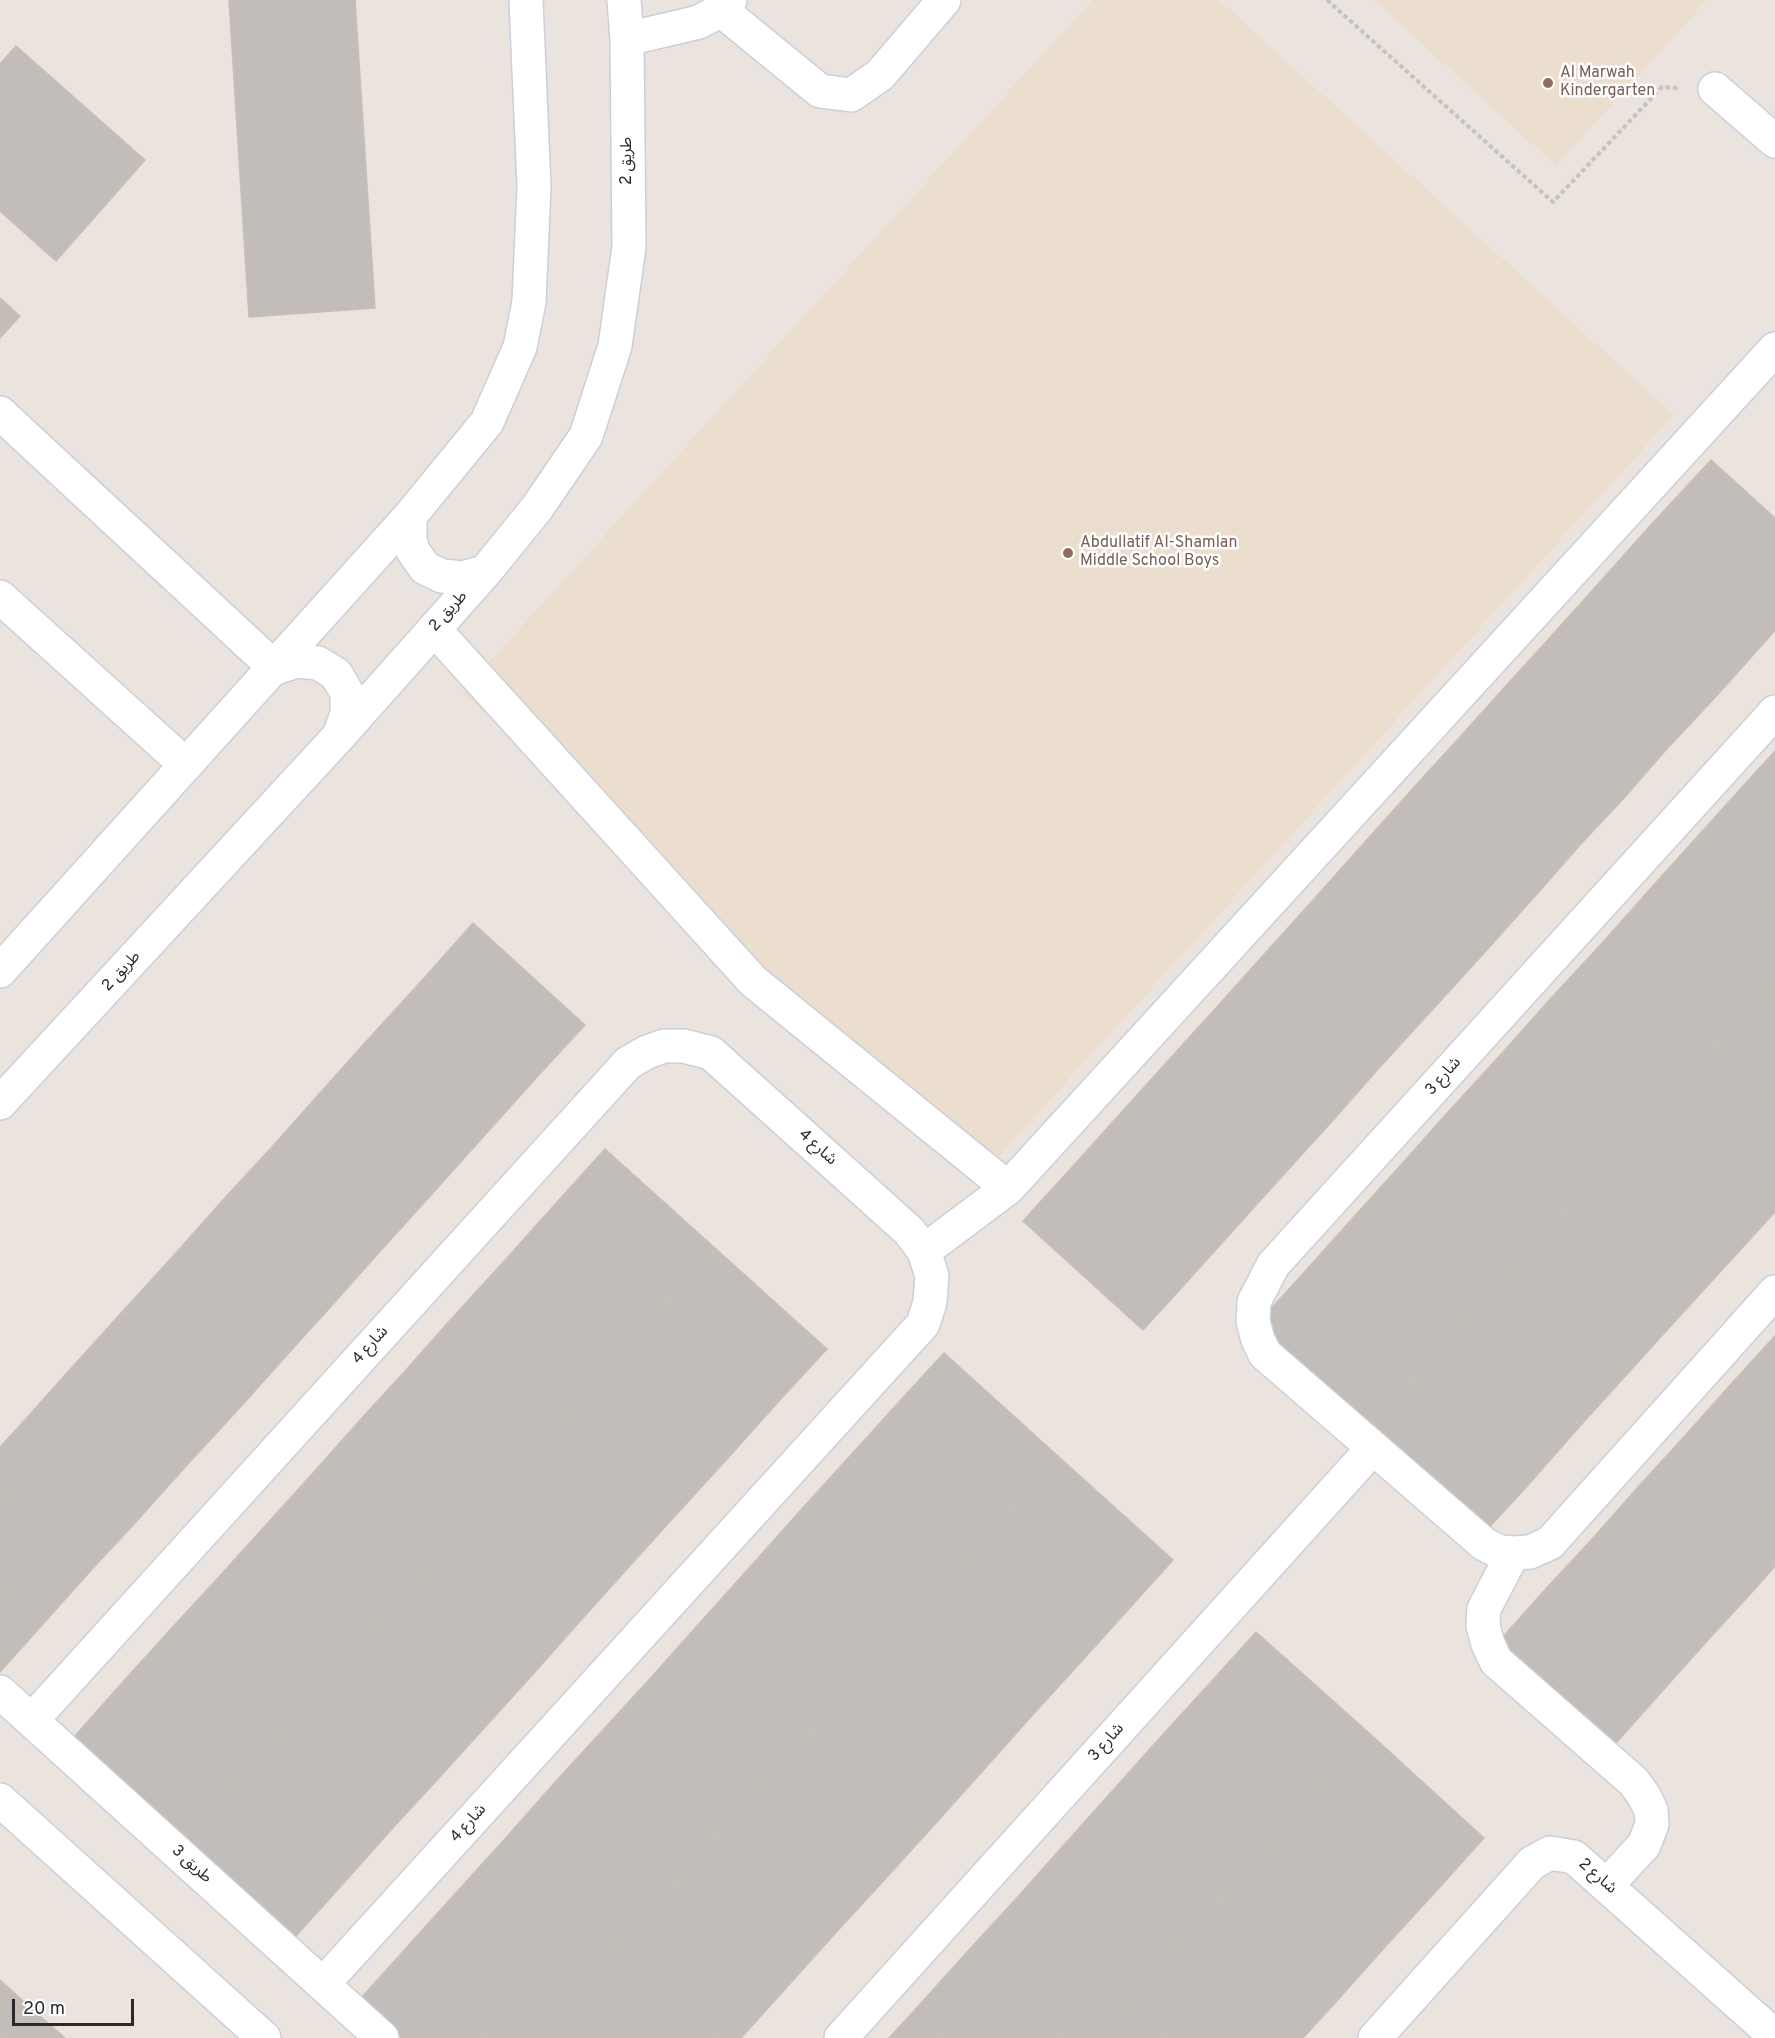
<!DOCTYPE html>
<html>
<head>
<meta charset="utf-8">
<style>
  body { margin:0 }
  #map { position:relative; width:1775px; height:2038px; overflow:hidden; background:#ebe3dd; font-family:Overpass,sans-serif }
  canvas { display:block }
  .scale { position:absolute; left:12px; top:1999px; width:122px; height:27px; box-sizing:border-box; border:3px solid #2a2a2a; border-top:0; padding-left:8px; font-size:18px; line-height:21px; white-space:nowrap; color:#2a2a2a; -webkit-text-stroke:4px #fff; paint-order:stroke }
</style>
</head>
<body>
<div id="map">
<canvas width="1775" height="2038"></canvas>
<div class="scale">20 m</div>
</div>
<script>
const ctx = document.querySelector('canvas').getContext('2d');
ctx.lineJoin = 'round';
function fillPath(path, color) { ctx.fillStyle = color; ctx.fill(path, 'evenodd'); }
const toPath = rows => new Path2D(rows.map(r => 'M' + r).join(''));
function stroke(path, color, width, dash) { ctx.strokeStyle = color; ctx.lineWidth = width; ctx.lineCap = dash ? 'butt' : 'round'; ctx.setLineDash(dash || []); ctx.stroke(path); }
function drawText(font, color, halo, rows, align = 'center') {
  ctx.font = font + ' Overpass,"Noto Sans Arabic",sans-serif'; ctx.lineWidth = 5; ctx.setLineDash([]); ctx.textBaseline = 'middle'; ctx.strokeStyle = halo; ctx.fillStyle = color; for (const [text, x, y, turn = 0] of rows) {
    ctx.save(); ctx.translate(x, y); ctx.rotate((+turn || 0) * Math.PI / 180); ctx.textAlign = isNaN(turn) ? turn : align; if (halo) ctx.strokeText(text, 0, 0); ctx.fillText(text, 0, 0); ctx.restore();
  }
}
fillPath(toPath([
  [1092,0,1219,0,1674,415,986,1170,462,692],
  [1374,0,1707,0,1556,166]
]), '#ebdece');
const building = toPath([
  [229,0,355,0,375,308,249,317,229,0],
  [16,46,145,160,56,261,0,211,0,64,16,46],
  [0,298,20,316,0,338,0,298],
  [1711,460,1775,518,1775,630,1771,635,1650,526,1711,460],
  [1650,526,1771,635,1720,692,1599,583,1650,526],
  [1599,583,1720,692,1665,751,1545,643,1599,583],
  [1545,643,1665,751,1624,798,1503,689,1545,643],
  [1503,689,1624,798,1580,845,1460,737,1503,689],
  [1460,737,1580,845,1536,895,1416,785,1460,737],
  [1775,751,1775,812,1745,784,1775,751],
  [1745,784,1775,812,1775,907,1697,837,1745,784],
  [1416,785,1536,895,1485,952,1364,843,1416,785],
  [1697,837,1775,907,1775,979,1764,991,1651,888,1697,837],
  [1364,843,1485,952,1434,1008,1314,899,1364,843],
  [1651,888,1764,991,1716,1043,1604,941,1651,888],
  [1314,899,1434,1008,1379,1068,1259,960,1314,899],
  [473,923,585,1025,537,1077,426,976,473,923],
  [1604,941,1716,1043,1666,1099,1553,996,1604,941],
  [1259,960,1379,1068,1335,1118,1215,1009,1259,960],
  [426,976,537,1077,484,1136,372,1035,426,976],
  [1775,979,1775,1000,1764,991,1775,979],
  [1764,991,1775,1000,1775,1097,1716,1043,1764,991],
  [1553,996,1666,1099,1616,1154,1503,1052,1553,996],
  [1215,1009,1335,1118,1286,1172,1166,1063,1215,1009],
  [372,1035,484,1136,432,1194,320,1093,372,1035],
  [1716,1043,1775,1097,1775,1197,1666,1099,1716,1043],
  [1503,1052,1616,1154,1563,1214,1449,1111,1503,1052],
  [1166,1063,1286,1172,1239,1224,1119,1115,1166,1063],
  [320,1093,432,1194,383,1248,271,1148,320,1093],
  [1666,1099,1775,1197,1775,1212,1732,1259,1616,1154,1666,1099],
  [1449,1111,1563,1214,1514,1268,1400,1166,1449,1111],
  [1119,1115,1239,1224,1194,1274,1074,1165,1119,1115],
  [271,1148,383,1248,334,1303,222,1201,271,1148],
  [605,1149,716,1249,669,1302,558,1201,605,1149],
  [1616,1154,1732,1259,1678,1318,1563,1214,1616,1154],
  [1074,1165,1194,1274,1143,1330,1023,1221,1074,1165],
  [1400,1166,1514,1268,1465,1323,1351,1220,1400,1166],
  [222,1201,334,1303,287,1355,175,1254,222,1201],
  [558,1201,669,1302,618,1358,507,1258,558,1201],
  [1563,1214,1678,1318,1629,1372,1514,1268,1563,1214],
  [1351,1220,1465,1323,1413,1379,1300,1277,1351,1220],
  [716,1249,827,1349,779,1401,669,1302,716,1249],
  [175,1254,287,1355,235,1413,123,1311,175,1254],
  [507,1258,618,1358,565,1417,453,1317,507,1258],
  [1514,1268,1629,1372,1580,1426,1465,1323,1514,1268],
  [1300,1277,1413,1379,1369,1427,1256,1325,1300,1277],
  [669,1302,779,1401,728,1458,618,1358,669,1302],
  [123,1311,235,1413,187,1465,75,1364,123,1311],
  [453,1317,565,1417,517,1470,406,1370,453,1317],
  [1465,1323,1580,1426,1529,1484,1413,1379,1465,1323],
  [1775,1336,1775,1422,1732,1383,1775,1336],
  [944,1353,1059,1457,1013,1507,898,1403,944,1353],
  [618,1358,728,1458,674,1517,565,1417,618,1358],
  [75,1364,187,1465,135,1523,24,1421,75,1364],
  [406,1370,517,1470,472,1520,361,1419,406,1370],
  [1413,1379,1529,1484,1485,1532,1369,1427,1413,1379],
  [1732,1383,1775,1422,1775,1521,1683,1438,1732,1383],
  [898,1403,1013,1507,965,1560,850,1456,898,1403],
  [565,1417,674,1517,627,1569,517,1470,565,1417],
  [361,1419,472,1520,424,1573,313,1473,361,1419],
  [24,1421,135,1523,94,1567,0,1482,0,1447,24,1421],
  [1683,1438,1775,1521,1775,1566,1754,1590,1639,1486,1683,1438],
  [850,1456,965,1560,915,1617,799,1512,850,1456],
  [1059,1457,1173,1560,1127,1611,1013,1507,1059,1457],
  [517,1470,627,1569,582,1619,472,1520,517,1470],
  [313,1473,424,1573,376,1627,265,1526,313,1473],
  [0,1482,94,1567,43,1624,0,1585,0,1482],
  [1639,1486,1754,1590,1708,1640,1594,1537,1639,1486],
  [1013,1507,1127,1611,1080,1663,965,1560,1013,1507],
  [799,1512,915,1617,865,1671,750,1567,799,1512],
  [472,1520,582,1619,534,1673,424,1573,472,1520],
  [265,1526,376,1627,328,1679,217,1579,265,1526],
  [1594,1537,1708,1640,1657,1697,1542,1593,1594,1537],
  [965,1560,1080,1663,1028,1720,915,1617,965,1560],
  [750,1567,865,1671,812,1731,697,1626,750,1567],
  [424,1573,534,1673,486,1726,376,1627,424,1573],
  [217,1579,328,1679,280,1732,169,1631,217,1579],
  [0,1585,43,1624,0,1672,0,1585],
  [1542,1593,1657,1697,1608,1752,1493,1648,1542,1593],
  [915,1617,1028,1720,980,1774,865,1671,915,1617],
  [697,1626,812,1731,762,1786,647,1682,697,1626],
  [376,1627,486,1726,438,1779,328,1679,376,1627],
  [169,1631,280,1732,232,1785,121,1684,169,1631],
  [1256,1632,1369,1733,1322,1784,1210,1683,1256,1632],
  [865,1671,980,1774,926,1834,812,1731,865,1671],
  [328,1679,438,1779,390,1831,280,1732,328,1679],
  [647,1682,762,1786,717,1835,602,1731,647,1682],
  [1210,1683,1322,1784,1270,1843,1157,1741,1210,1683],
  [121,1684,232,1785,185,1837,74,1737,121,1684],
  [602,1731,717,1835,674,1884,557,1780,602,1731],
  [812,1731,926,1834,876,1889,762,1786,812,1731],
  [280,1732,390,1831,342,1885,232,1785,280,1732],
  [1369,1733,1484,1838,1438,1889,1322,1784,1369,1733],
  [1157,1741,1270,1843,1220,1898,1107,1797,1157,1741],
  [557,1780,674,1884,618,1945,503,1841,557,1780],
  [1322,1784,1438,1889,1385,1947,1270,1843,1322,1784],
  [232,1785,342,1885,295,1937,185,1837,232,1785],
  [762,1786,876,1889,831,1938,717,1835,762,1786],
  [1107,1797,1220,1898,1175,1947,1063,1846,1107,1797],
  [717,1835,831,1938,787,1987,674,1884,717,1835],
  [503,1841,618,1945,569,1999,454,1895,503,1841],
  [1270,1843,1385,1947,1335,2003,1220,1898,1270,1843],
  [1063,1846,1175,1947,1126,2002,1014,1901,1063,1846],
  [674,1884,787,1987,741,2038,721,2038,618,1945,674,1884],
  [454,1895,569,1999,534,2038,488,2038,398,1957,454,1895],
  [1220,1898,1335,2003,1303,2038,1276,2038,1175,1947,1220,1898],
  [1014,1901,1126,2002,1093,2038,1062,2038,967,1952,1014,1901],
  [618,1945,721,2038,612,2038,569,1999,618,1945],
  [1175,1947,1276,2038,1166,2038,1126,2002,1175,1947],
  [967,1952,1062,2038,942,2038,913,2012,967,1952],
  [398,1957,488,2038,387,2038,353,2007,398,1957],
  [0,1980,31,2008,4,2038,0,2038,0,1980],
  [569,1999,612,2038,534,2038,569,1999],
  [1126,2002,1166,2038,1093,2038,1126,2002],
  [31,2008,65,2038,4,2038,31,2008],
  [913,2012,942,2038,889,2038,913,2012]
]);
fillPath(building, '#c3bdb9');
stroke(building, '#c6bfb7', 1.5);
const minor = toPath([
  [721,10,820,91,851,95,880,75,944,0],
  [627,39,699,22,721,10,730,0],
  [1715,89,1775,141],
  [0,413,275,668,297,661,318,663,336,674,347,693,347,714,339,736],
  [410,516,410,539,413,551,425,568,442,576,462,578,485,572],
  [0,597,186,765],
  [434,629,753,981,1008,1188],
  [1775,712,1273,1265,1254,1302,1253,1321,1258,1340,1265,1354,1484,1544,1500,1552,1513,1553,1530,1552,1550,1543,1775,1292],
  [0,971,410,516,487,422,520,347,529,302,534,186,526,0],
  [0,1103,339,736,485,572,537,508,586,436,615,346,629,247,627,39,624,0],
  [924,1251,1008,1188,1775,349],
  [1513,1553,1484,1609,1483,1626,1488,1644,1496,1661,1634,1782,1644,1796,1651,1810,1652,1824,1644,1845,1607,1885],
  [0,1692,382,2038],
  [32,1720,628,1063,647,1052,664,1046,684,1046,711,1053,909,1231,924,1251,932,1276,930,1302,923,1324,323,1984],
  [0,1800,264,2038],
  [841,2038,1373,1448],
  [1375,2038,1532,1863,1550,1853,1574,1857,1775,2036]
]);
stroke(minor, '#cbcfda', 36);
stroke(toPath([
  [1327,0,1553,202,1662,87,1679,88]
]), '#c3c3c3', 4, [4.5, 3]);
stroke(minor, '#fff', 33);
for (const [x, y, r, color] of [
  [1548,83,6,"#8d6e63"],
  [1068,553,6,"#8d6e63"]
]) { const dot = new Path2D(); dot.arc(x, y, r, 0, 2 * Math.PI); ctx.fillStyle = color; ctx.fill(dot); stroke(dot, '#fff', 2); }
drawText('16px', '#785e54', '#fff', [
  ["Al Marwah",1560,74],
  ["Kindergarten",1560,92],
  ["Abdullatif Al-Shamlan",1080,544],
  ["Middle School Boys",1080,562]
], 'left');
drawText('16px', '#2a2a2a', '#fff', [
  ["طريق 2",628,161,-90],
  ["طريق 2",449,612,-48],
  ["طريق 2",122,972,-47],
  ["شارع 3",1444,1077,-48],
  ["شارع 4",817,1148,42],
  ["شارع 4",371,1346,-48],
  ["شارع 3",1107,1743,-48],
  ["شارع 4",469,1824,-48],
  ["طريق 3",191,1865,42],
  ["شارع 2",1597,1877,41]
]);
</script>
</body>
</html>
